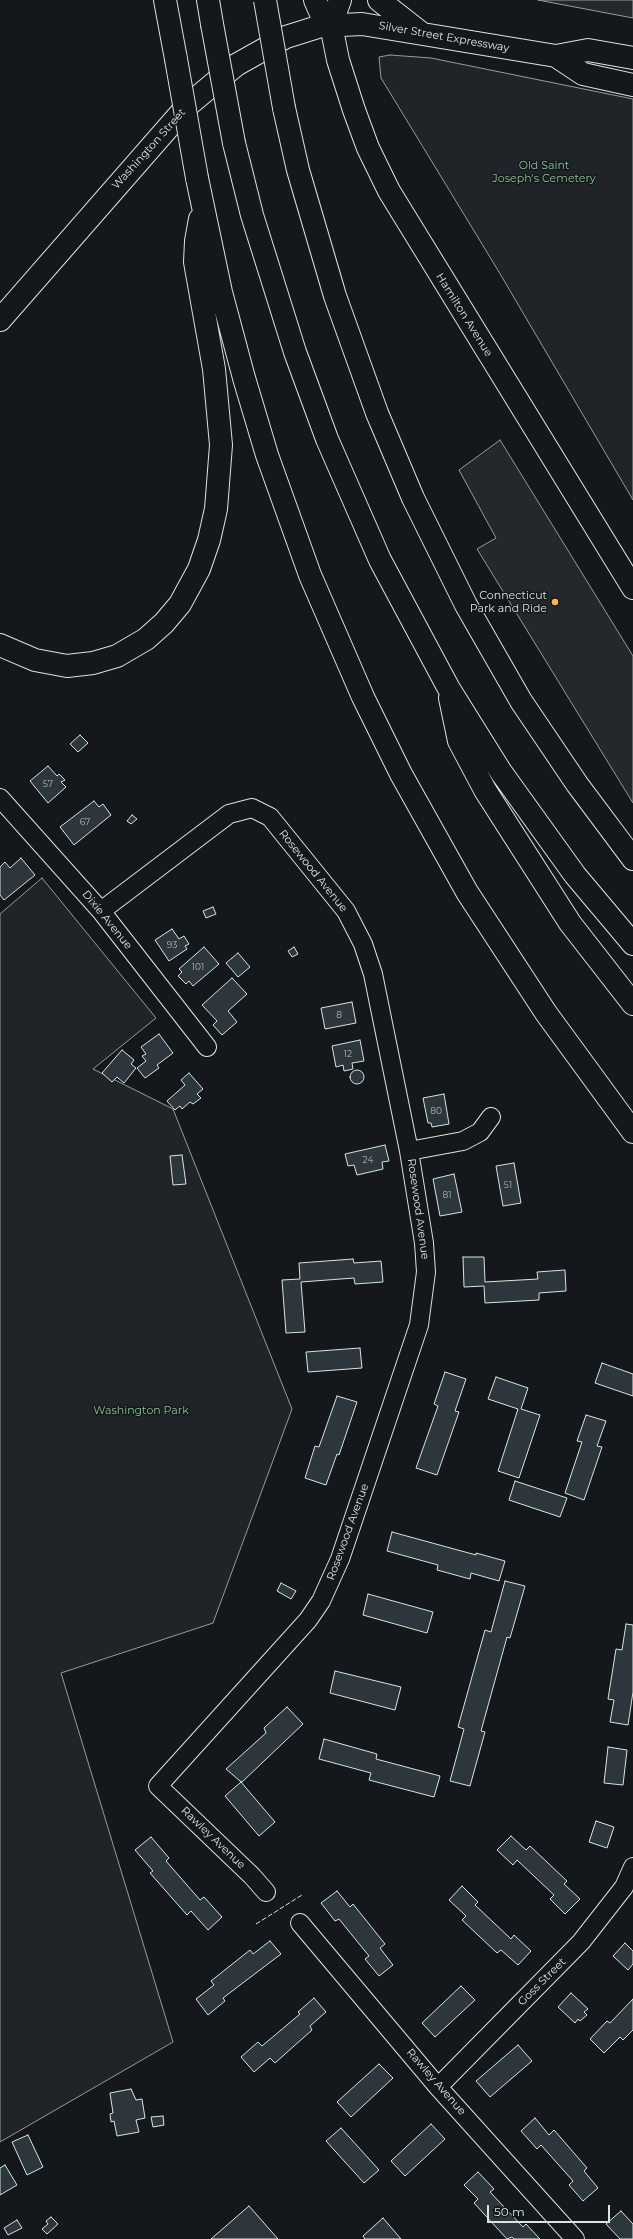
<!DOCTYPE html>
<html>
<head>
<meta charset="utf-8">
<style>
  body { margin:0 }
  #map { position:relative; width:633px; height:2239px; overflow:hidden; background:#14181c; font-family:Montserrat,sans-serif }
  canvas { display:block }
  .scale { position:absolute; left:487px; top:2205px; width:123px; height:18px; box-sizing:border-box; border:2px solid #d8e6dc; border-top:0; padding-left:5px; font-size:12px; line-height:14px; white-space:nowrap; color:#d8e6dc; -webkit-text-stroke:3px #14181c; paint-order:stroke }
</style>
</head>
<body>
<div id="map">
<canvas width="633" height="2239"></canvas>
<div class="scale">50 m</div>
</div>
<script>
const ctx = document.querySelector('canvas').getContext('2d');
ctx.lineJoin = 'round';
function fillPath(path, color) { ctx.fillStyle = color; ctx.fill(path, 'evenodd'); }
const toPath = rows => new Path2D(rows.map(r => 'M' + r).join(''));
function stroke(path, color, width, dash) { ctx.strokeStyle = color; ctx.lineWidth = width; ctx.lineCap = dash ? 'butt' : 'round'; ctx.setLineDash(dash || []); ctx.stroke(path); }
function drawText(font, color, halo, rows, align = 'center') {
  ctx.font = font + ' Montserrat,sans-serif'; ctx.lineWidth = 3; ctx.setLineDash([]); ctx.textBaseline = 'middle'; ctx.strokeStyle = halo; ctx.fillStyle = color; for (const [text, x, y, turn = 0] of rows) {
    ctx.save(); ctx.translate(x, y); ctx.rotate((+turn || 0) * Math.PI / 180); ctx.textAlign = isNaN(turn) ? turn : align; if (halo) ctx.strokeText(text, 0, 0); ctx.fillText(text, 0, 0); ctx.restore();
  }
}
const green = toPath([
  [390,55,431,58,633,99,633,500,499,272,381,78,379,57,390,55],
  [42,878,156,1018,93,1069,173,1109,292,1409,213,1623,61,1673,173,2042,0,2142,0,914,42,878]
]);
fillPath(green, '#202428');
stroke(green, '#939e99', 1);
const parking = toPath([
  [538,0,633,0,633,18,538,0],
  [500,440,633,656,633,803,477,549,496,538,459,470,500,440]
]);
fillPath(parking, '#24282b');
stroke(parking, '#939e99', 1);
const building = toPath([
  [80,735,88,743,78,752,70,744,80,735],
  [48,766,57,776,59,774,65,780,61,782,66,787,48,803,30,781,48,766],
  [94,801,99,807,103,804,111,815,74,845,60,827,94,801],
  [132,815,137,819,131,824,127,821,132,815],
  [21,858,35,875,4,900,0,895,0,867,5,862,10,868,21,858],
  [213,907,216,914,206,918,203,911,213,907],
  [172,929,179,939,184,936,189,944,185,946,187,949,169,961,155,940,172,929],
  [204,947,219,964,193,986,189,981,186,984,178,976,182,972,179,969,204,947],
  [294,947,298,954,292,957,288,951,294,947],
  [238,953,250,967,238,977,226,963,238,953],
  [232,978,247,994,228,1011,237,1022,222,1035,213,1025,217,1021,202,1005,232,978],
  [352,1002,356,1023,325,1029,321,1008,352,1002],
  [159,1034,173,1053,157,1065,159,1068,145,1078,137,1068,146,1061,142,1056,146,1054,141,1047,159,1034],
  [360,1040,364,1061,352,1063,353,1069,344,1071,343,1065,336,1067,332,1046,360,1040],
  [122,1050,134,1060,131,1064,136,1068,124,1083,117,1077,112,1082,102,1073,122,1050],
  '350 1077a7 7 0 1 1 14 0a7 7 0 1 1-14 0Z',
  [189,1073,203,1089,197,1094,201,1098,193,1104,190,1102,182,1109,180,1106,175,1110,167,1101,185,1085,181,1080,189,1073],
  [444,1094,449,1124,432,1127,431,1123,428,1123,423,1098,444,1094],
  [385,1145,389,1161,382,1162,383,1169,357,1175,354,1165,348,1166,345,1154,385,1145],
  [182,1155,186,1184,173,1185,170,1156,182,1155],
  [514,1163,521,1203,503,1206,496,1166,514,1163],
  [454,1174,462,1212,440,1216,433,1179,454,1174],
  [463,1257,484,1257,485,1282,538,1279,537,1272,565,1270,566,1291,539,1293,539,1300,485,1303,484,1286,464,1287,463,1257],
  [353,1259,354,1263,381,1261,383,1282,355,1284,354,1278,301,1282,305,1332,286,1333,282,1280,300,1279,299,1263,353,1259],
  [360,1348,362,1368,308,1372,306,1352,360,1348],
  [602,1363,633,1374,633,1396,595,1383,602,1363],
  [445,1372,466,1379,455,1411,459,1412,437,1475,416,1468,438,1406,434,1404,445,1372],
  [496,1377,528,1388,521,1409,540,1415,519,1478,498,1471,518,1409,488,1399,496,1377],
  [337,1396,357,1402,339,1455,337,1454,326,1485,305,1478,315,1446,319,1447,337,1396],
  [586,1415,606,1421,597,1446,602,1447,584,1500,565,1493,582,1442,577,1441,586,1415],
  [515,1481,567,1498,560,1517,509,1500,515,1481],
  [392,1532,476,1555,476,1553,505,1561,499,1581,471,1573,470,1579,437,1570,438,1565,387,1551,392,1532],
  [505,1581,525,1586,510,1638,507,1637,481,1731,485,1732,470,1786,450,1781,464,1729,458,1727,485,1630,491,1632,505,1581],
  [281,1583,296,1591,291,1599,277,1591,281,1583],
  [368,1594,433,1612,427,1633,363,1615,368,1594],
  [626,1624,633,1625,633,1692,628,1725,610,1722,614,1700,608,1699,616,1649,622,1650,626,1624],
  [335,1671,401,1687,395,1710,330,1693,335,1671],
  [287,1707,303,1724,242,1782,240,1781,226,1769,266,1733,264,1728,287,1707],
  [324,1739,377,1754,376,1759,440,1776,434,1797,369,1780,371,1773,319,1759,324,1739],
  [608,1747,627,1750,623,1785,604,1783,608,1747],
  [241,1782,275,1822,259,1836,225,1796,241,1782],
  [596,1821,614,1827,607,1848,589,1842,596,1821],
  [511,1836,526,1850,530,1846,567,1881,564,1884,580,1899,565,1914,550,1899,554,1895,517,1860,513,1865,497,1850,511,1836],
  [151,1837,169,1858,166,1861,200,1900,204,1897,222,1917,208,1930,191,1911,187,1915,150,1873,153,1871,135,1850,151,1837],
  [462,1886,478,1902,475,1905,511,1939,514,1935,531,1951,518,1965,501,1950,497,1953,462,1920,466,1916,449,1900,462,1886],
  [337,1891,350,1907,353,1904,385,1944,380,1948,393,1965,379,1976,365,1959,369,1956,339,1919,335,1921,321,1903,337,1891],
  [270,1941,281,1954,223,1998,225,2001,208,2015,196,1999,214,1985,211,1981,250,1950,253,1954,270,1941],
  [625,1943,633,1951,633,1964,628,1970,613,1956,625,1943],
  [461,1986,475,2000,435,2037,422,2023,461,1986],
  [571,1993,588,2009,584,2012,587,2015,580,2021,578,2019,575,2023,558,2007,571,1993],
  [314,1998,326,2012,310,2026,312,2030,275,2063,270,2058,254,2072,241,2057,258,2042,262,2046,300,2014,298,2012,314,1998],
  [633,1999,633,2030,623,2040,620,2037,604,2053,590,2039,607,2021,610,2023,633,1999],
  [518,2045,532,2061,490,2097,476,2081,518,2045],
  [379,2064,393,2078,351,2117,337,2102,379,2064],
  [131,2089,136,2100,142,2099,145,2118,136,2120,139,2132,117,2136,114,2121,111,2122,110,2114,113,2113,110,2093,131,2089],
  [163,2116,164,2125,153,2127,151,2117,163,2116],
  [535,2118,549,2135,554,2130,587,2168,584,2171,598,2188,583,2201,569,2185,573,2181,541,2145,537,2149,521,2131,535,2118],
  [431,2124,445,2139,405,2176,391,2161,431,2124],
  [341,2128,379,2170,364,2183,326,2141,341,2128],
  [28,2135,43,2167,27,2175,12,2142,28,2135],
  [5,2165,17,2185,0,2195,0,2168,5,2165],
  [478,2172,494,2189,490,2192,523,2227,526,2224,540,2239,514,2239,512,2237,507,2239,474,2203,478,2199,464,2185,478,2172],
  [249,2206,278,2239,211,2239,249,2206],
  [621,2211,633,2224,633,2239,620,2239,606,2224,621,2211],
  [51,2217,58,2224,47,2234,42,2229,48,2224,46,2221,51,2217],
  [383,2218,401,2239,365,2239,363,2236,383,2218],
  [17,2220,22,2228,8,2235,4,2228,17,2220]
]);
fillPath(building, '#2c363c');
stroke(building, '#d8e6dc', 1);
const minor = toPath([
  [0,798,101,911,207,1047],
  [101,911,229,814,252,808,270,817,346,911,363,944,373,974,409,1151,424,1243,426,1272,419,1325,340,1559,321,1601,308,1620,158,1786,252,1876,266,1892],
  [409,1151,463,1141,480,1132,491,1117],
  [300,1923,438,2087,575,2239],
  [438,2087,581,1942,624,1887,633,1867]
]);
const major = toPath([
  [315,0,322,16,331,25],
  [379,0,421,33],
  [331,25,338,60,354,110,368,148,389,191,633,588],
  [331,25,340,0],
  [556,56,583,74,633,85],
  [0,320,187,106,236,65,286,37,321,26,362,24,556,56,588,50,633,58]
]);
const highway = toPath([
  [165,0,176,59],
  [208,0,212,24],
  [284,108,298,170,335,296,377,413,413,498,466,605,521,701,577,784,633,859],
  [234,143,252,215,295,352,327,439,380,560,448,687,501,772,575,875,633,944],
  [197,178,221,292,244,378,267,455,310,575,363,697,401,774,467,892,546,1013,633,1132],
  [0,645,35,660,67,666,93,663,117,656,146,639,164,623,180,604,199,569,209,540,216,509,221,445,214,369,195,262,196,241,200,219],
  [450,698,459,741,485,790,570,923,633,1004]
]);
stroke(minor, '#d8e6dc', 20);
stroke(major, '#d8e6dc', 24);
stroke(highway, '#d8e6dc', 24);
stroke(minor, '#14181c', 18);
stroke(major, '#14181c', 22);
stroke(highway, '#14181c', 22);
const highwayBridge = toPath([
  [265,0,284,108],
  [212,24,234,143],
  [176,59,197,178]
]);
stroke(highwayBridge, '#d8e6dc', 24, []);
stroke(highwayBridge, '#14181c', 22);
stroke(toPath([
  [256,1924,302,1895]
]), '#d8e6dc', 1, [5, 2]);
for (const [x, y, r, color] of [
  [555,602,4,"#ffb74d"]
]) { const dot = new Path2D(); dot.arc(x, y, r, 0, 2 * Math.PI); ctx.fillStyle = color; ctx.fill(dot); stroke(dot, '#14181c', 1.5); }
drawText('9px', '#adbab4', null, [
  ["57",48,784],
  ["67",85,822],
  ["93",172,945],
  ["101",198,967],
  ["8",339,1015],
  ["12",348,1054],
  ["80",436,1111],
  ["24",368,1160],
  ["51",508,1185],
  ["81",447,1195]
]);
drawText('11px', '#d8e6dc', '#14181c', [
  ["Silver Street Expressway",444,37,10],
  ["Washington Street",149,149,-48],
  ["Hamilton Avenue",464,315,58],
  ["Rosewood Avenue",313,871,51],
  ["Dixie Avenue",107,920,51],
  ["Rosewood Avenue",418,1209,82],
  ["Rosewood Avenue",348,1532,-70],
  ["Rawley Avenue",213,1838,44],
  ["Goss Street",542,1982,-45],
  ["Rawley Avenue",436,2082,49]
]);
drawText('11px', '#8ac095', '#14181c', [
  ["Old Saint",544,166],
  ["Joseph's Cemetery",544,179],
  ["Washington Park",141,1411]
]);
drawText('11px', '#d8e6dc', '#14181c', [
  ["Connecticut",547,596],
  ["Park and Ride",547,609]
], 'right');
</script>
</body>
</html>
